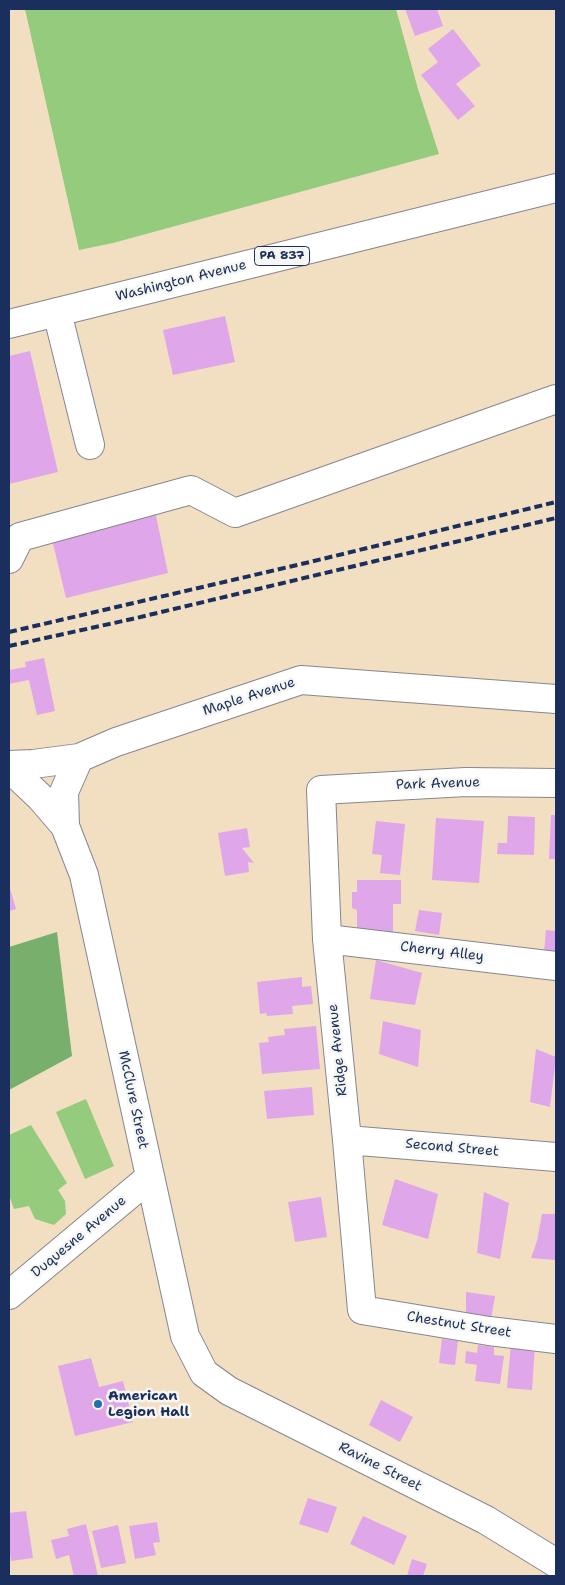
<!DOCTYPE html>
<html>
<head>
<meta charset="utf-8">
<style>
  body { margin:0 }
  #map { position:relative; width:565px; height:1585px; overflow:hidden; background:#f2dec1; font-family:"Shantell Sans",sans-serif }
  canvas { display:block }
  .frame { position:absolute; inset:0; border:10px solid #1b2f5e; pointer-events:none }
</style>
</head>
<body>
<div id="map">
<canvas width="565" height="1585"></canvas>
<div class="frame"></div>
</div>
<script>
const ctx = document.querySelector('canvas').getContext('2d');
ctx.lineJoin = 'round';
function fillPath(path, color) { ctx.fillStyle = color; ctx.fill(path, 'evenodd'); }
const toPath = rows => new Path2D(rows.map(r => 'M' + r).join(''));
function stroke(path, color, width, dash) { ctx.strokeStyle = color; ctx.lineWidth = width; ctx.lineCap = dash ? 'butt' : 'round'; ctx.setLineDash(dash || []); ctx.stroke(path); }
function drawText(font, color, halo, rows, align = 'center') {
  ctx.font = font + ' "Shantell Sans",sans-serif'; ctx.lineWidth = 5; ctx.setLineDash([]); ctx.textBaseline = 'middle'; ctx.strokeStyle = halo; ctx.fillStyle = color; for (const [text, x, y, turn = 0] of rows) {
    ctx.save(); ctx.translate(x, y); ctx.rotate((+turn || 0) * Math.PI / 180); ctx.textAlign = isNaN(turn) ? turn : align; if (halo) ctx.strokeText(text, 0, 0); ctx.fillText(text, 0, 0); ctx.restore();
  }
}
fillPath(toPath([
  [25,9,396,9,418,89,439,154,113,243,79,250],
  [86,1099,114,1166,85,1179,56,1112],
  [31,1125,67,1183,58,1190,65,1201,66,1214,54,1225,35,1219,29,1206,14,1209,9,1195,9,1135]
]), '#95cb7d');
fillPath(toPath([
  [57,932,72,1056,9,1090,9,947]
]), '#78af6c');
fillPath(toPath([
  [405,9,437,9,443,26,415,36],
  [453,29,481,65,456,84,475,106,458,120,421,75,438,62,428,49],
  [225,316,235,362,173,375,163,330],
  [30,351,58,472,9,484,9,356],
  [155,511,168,573,66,598,51,535],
  [44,658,55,711,37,715,29,680,9,684,9,670,26,667,25,662],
  [551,815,556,815,556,859,549,859],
  [508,816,535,817,534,855,497,854,498,843,507,843],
  [436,818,484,821,479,883,432,880],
  [376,821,405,824,400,875,380,873,382,855,372,854],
  [247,828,250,847,242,848,254,863,248,862,249,872,225,876,218,833],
  [357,880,401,880,401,904,393,904,393,932,357,932,357,910,352,908,352,892,357,892],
  [9,885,16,909,9,911],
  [419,910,442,913,439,935,415,931],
  [546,930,556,931,556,954,544,952],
  [376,960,422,973,415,1005,370,999],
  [302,977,302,987,311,986,313,1004,292,1006,293,1014,267,1016,266,1013,260,1014,257,982],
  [383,1021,421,1030,418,1067,379,1054],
  [316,1026,320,1069,262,1074,259,1043,269,1042,268,1037,285,1035,284,1029],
  [536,1049,556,1057,550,1107,530,1102],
  [312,1087,314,1115,267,1119,264,1091],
  [395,1179,438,1194,428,1239,382,1225],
  [484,1192,509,1203,500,1259,477,1253],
  [321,1197,327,1237,295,1242,288,1202],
  [542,1214,556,1214,556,1260,531,1258,537,1241],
  [466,1292,495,1296,491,1319,466,1315],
  [442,1339,458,1341,455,1365,439,1363],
  [511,1343,535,1345,532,1390,507,1388],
  [478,1345,494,1347,494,1355,504,1356,500,1384,475,1381,477,1365,465,1363,466,1351,477,1353],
  [91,1358,99,1387,123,1381,133,1422,75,1436,58,1366],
  [381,1400,413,1417,400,1442,369,1425],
  [308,1498,337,1507,328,1533,299,1524],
  [26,1511,33,1558,11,1561,9,1548,9,1513],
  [363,1516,407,1536,394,1565,350,1544],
  [157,1522,160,1542,153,1543,156,1555,135,1559,129,1526],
  [86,1524,98,1576,74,1576,69,1555,56,1559,51,1540,69,1536,67,1529],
  [118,1525,126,1563,101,1568,92,1531],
  [412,1559,427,1564,423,1576,407,1576]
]), '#dfa7e9');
const minor = toPath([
  [57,312,90,445],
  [9,559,20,537,191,490,235,513,556,399],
  [9,765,33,764,79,758,116,742,301,680,556,699],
  [9,768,40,797,65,826,84,875,185,1336,204,1373,229,1391,486,1520,556,1563],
  [556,783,466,782,321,790,327,939,347,1140,362,1310,489,1331,556,1339],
  [65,826,64,792,79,758],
  [327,939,556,966],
  [347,1140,556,1157],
  [9,1295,149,1178]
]);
const major = toPath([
  [9,324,556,188]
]);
stroke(minor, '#868690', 30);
stroke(major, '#868690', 30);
stroke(minor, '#fff', 28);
stroke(major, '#fff', 28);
stroke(toPath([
  [9,632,310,562,556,502],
  [9,646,132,619,556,518]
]), '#1b2f5e', 4, [8, 4]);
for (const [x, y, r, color] of [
  [98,1404,5,"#1f6fb2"]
]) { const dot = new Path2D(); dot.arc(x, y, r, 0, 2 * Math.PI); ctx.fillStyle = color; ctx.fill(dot); stroke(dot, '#f6f6f2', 2); }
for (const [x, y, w] of [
  [282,256,55]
]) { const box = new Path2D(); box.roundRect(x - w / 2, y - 9.5, w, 19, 4); ctx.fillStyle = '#f6f6f2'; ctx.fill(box); stroke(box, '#1b2f5e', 1); }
drawText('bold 12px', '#1b2f5e', null, [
  ["PA 837",282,256]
]);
drawText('14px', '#1b2f5e', '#f6f6f2', [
  ["Washington Avenue",181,281,-14],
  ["Maple Avenue",249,697,-18],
  ["Park Avenue",438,784,-2],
  ["Cherry Alley",442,952,7],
  ["Ridge Avenue",338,1050,-96],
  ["McClure Street",133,1100,78],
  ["Second Street",452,1148,5],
  ["Duquesne Avenue",79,1237,-40],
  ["Chestnut Street",459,1325,9],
  ["Ravine Street",380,1467,27]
]);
drawText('bold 14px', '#1b2f5e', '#f6f6f2', [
  ["American",108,1396],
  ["Legion Hall",108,1412]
], 'left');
</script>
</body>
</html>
